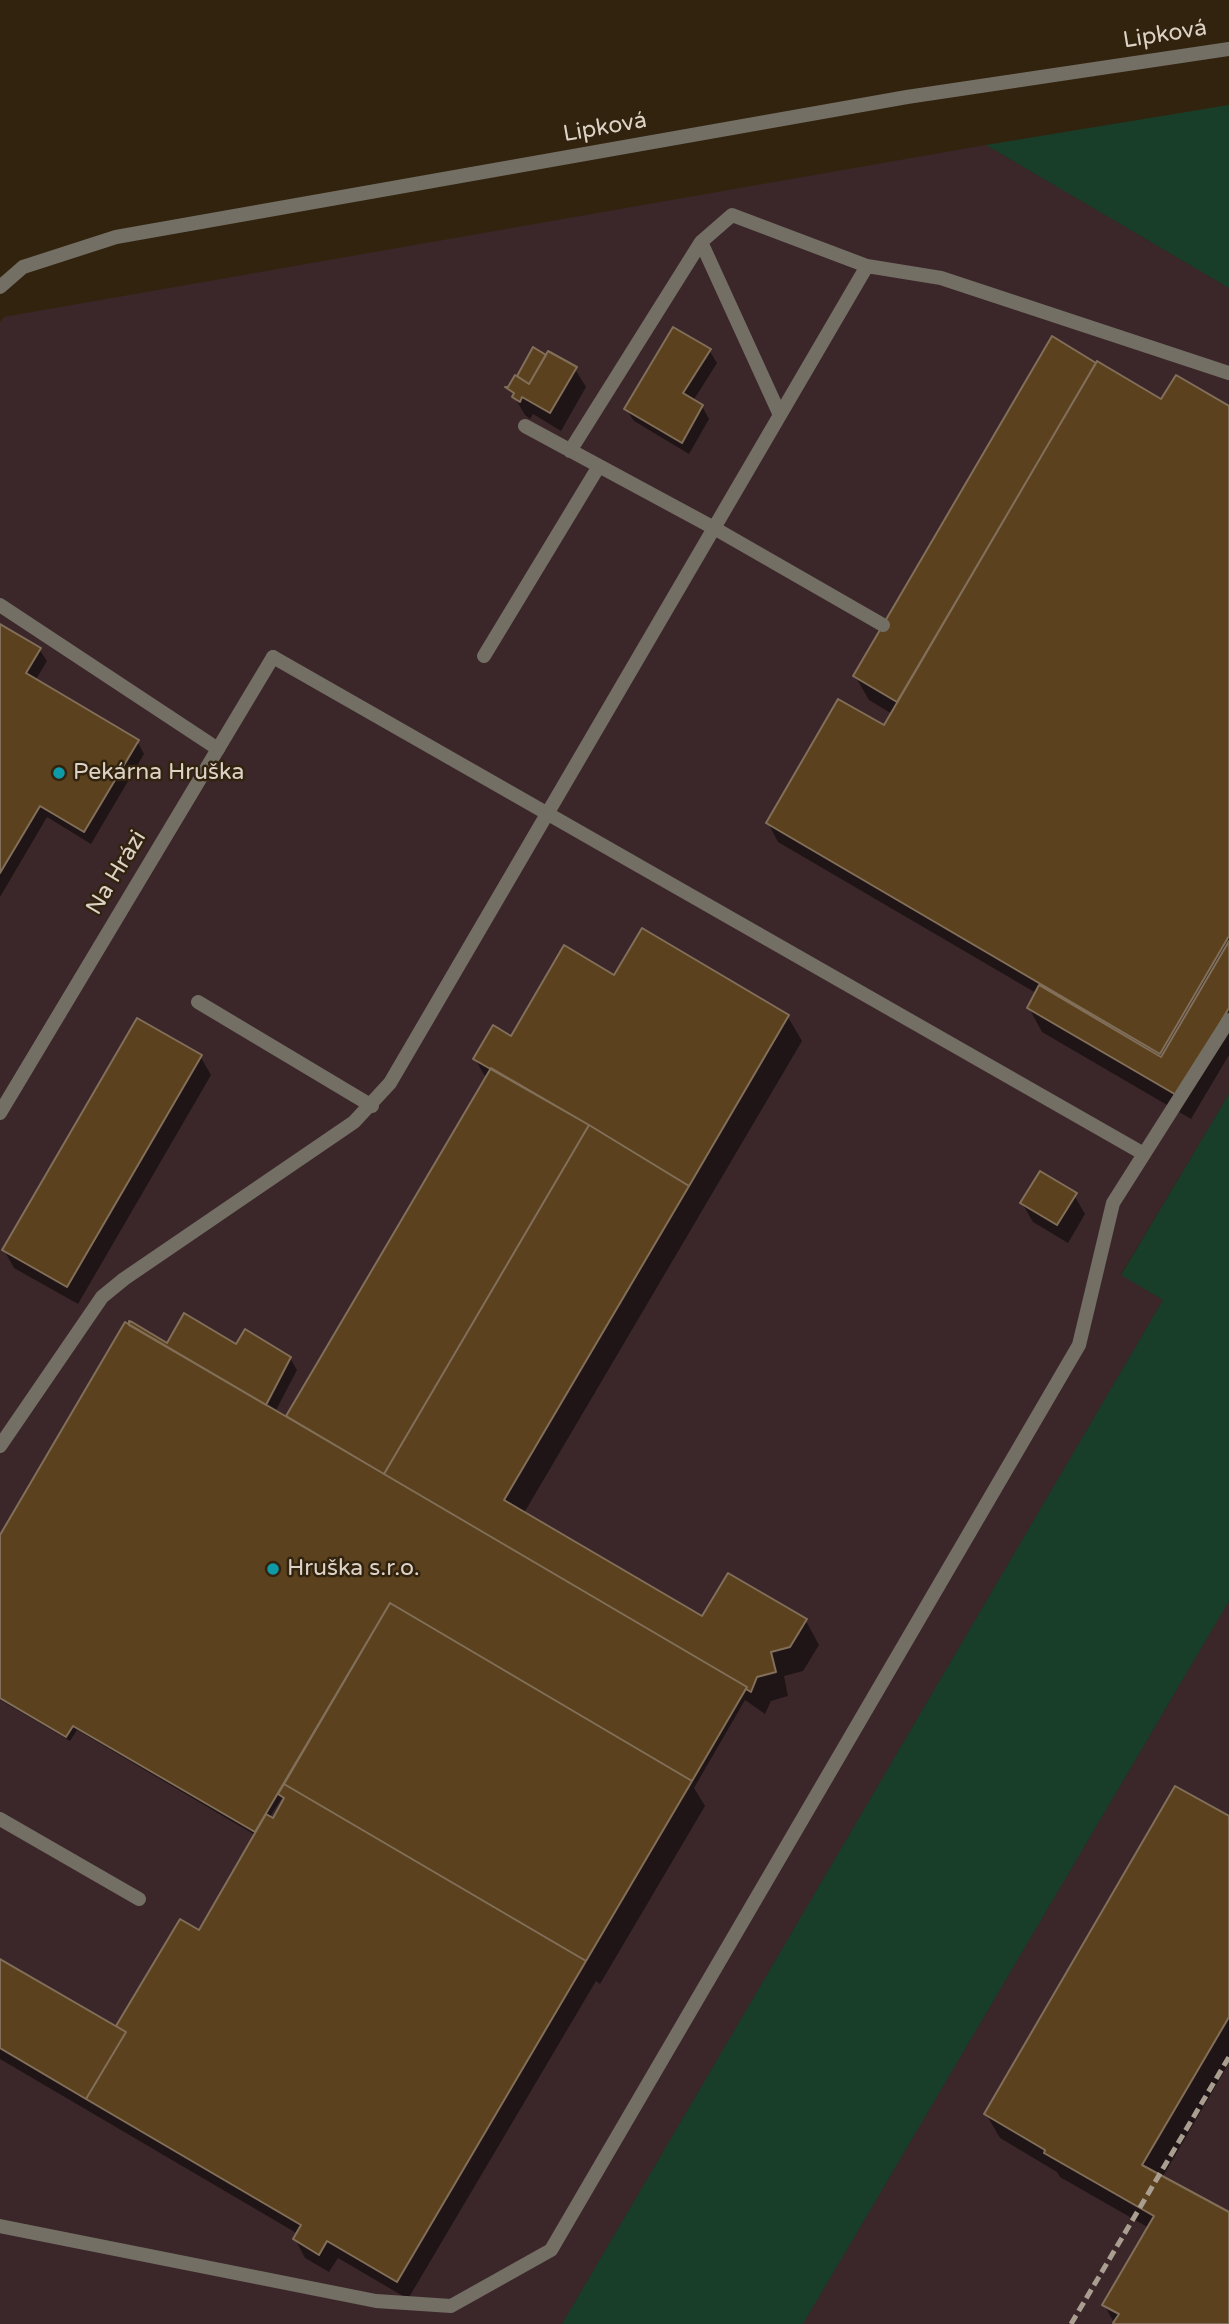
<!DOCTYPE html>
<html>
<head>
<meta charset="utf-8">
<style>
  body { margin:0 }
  canvas { display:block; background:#32230f }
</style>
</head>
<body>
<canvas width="1229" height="2324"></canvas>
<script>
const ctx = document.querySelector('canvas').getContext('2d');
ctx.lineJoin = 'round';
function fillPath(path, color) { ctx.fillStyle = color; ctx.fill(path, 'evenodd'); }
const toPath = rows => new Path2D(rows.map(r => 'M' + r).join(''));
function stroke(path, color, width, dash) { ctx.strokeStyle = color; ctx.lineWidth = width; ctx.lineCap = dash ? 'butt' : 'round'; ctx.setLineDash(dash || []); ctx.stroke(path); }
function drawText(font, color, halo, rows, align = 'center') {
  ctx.font = font + ' "Varela Round",sans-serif'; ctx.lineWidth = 5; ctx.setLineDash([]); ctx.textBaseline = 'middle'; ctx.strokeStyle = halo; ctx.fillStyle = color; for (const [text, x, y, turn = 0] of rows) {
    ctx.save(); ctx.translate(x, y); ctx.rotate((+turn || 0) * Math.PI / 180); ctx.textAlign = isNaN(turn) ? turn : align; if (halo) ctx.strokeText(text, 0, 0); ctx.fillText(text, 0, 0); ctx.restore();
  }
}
fillPath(toPath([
  [986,145,1229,288,1229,1094,1121,1274,1163,1300,562,2324,0,2324,0,323,4,317],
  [1229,1601,1229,2324,803,2324]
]), '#3b272a');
fillPath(toPath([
  [1229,105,1229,288,986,145],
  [1229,1094,1229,1601,803,2324,562,2324,1163,1300,1121,1275]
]), '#183e2a');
fillPath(toPath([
  [1052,339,1162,401,1229,408,1229,1055,1191,1119,1042,1032,1029,1008,1036,993,778,842,768,823,884,728,892,714,869,700,855,676],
  [534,349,575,369,586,387,561,431,533,414,530,419,525,415,509,388],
  [709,350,717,363,693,401,702,406,709,419,689,454,634,421,626,409],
  [0,626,39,649,47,661,35,681,137,741,144,754,91,844,47,817,0,897],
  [642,931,788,1017,802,1041,524,1513,703,1619,806,1621,819,1645,803,1671,784,1676,788,1696,771,1701,765,1714,745,1700,694,1788,705,1806,600,1984,596,1981,408,2299,338,2258,329,2272,305,2258,295,2239,298,2234,0,2059,0,1961,117,2029,181,1921,199,1932,255,1835,77,1730,70,1741,0,1700,0,1539,126,1323,132,1324,159,1344,237,1346,290,1358,297,1370,275,1412,291,1422,288,1416,486,1078,475,1059,614,977],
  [282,1798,284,1801,273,1821,269,1818],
  [200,1056,211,1075,78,1304,14,1268,4,1250],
  [1074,1195,1085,1214,1068,1243,1033,1222,1022,1203],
  [1229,1819,1229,2063,1162,2178,1229,2215,1229,2324,1115,2324,1104,2305,1149,2228,1060,2177,1057,2172,1000,2138,986,2114]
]), '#0007');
const building = toPath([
  [673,327,711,349,683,393,703,405,682,443,624,409,673,327],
  [1052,336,1096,363,897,702,853,676,1052,336],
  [533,347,546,355,529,384,517,376,533,347],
  [548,351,577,367,550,413,522,397,520,402,512,397,514,393,505,387,508,387,515,375,529,384,548,351],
  [1097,361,1161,399,1176,375,1229,406,1229,936,1160,1054,766,823,838,699,884,725,1097,361],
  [0,624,41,648,26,673,139,740,84,832,40,806,0,873,0,624],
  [642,928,789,1015,689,1186,589,1125,473,1059,493,1025,511,1036,564,945,614,975,642,928],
  [1229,941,1229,1008,1178,1096,1027,1008,1039,985,1161,1057,1229,941],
  [137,1018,202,1055,67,1287,2,1250,137,1018],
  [491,1068,589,1125,384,1474,286,1416,491,1068],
  [589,1125,689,1186,504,1500,702,1616,728,1573,807,1619,790,1647,771,1652,776,1672,757,1677,751,1692,746,1689,747,1687,384,1474,589,1125],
  [1040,1171,1077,1193,1057,1225,1020,1203,1040,1171],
  [184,1313,236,1344,245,1329,291,1357,266,1405,129,1325,129,1321,132,1322,167,1343,184,1313],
  [125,1322,747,1687,692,1781,390,1603,255,1832,73,1726,66,1737,0,1698,0,1535,125,1322],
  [390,1603,692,1781,586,1961,284,1784,390,1603],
  [284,1784,586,1961,397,2282,327,2241,319,2255,293,2239,301,2225,86,2099,126,2032,116,2026,180,1919,199,1930,266,1814,273,1818,284,1798,278,1794,284,1784],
  [1175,1786,1229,1816,1229,2017,1142,2165,1229,2212,1229,2324,1115,2324,1113,2323,1119,2314,1102,2305,1154,2216,1044,2153,1045,2150,984,2114,1175,1786],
  [0,1959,126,2032,86,2099,0,2048,0,1959]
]);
fillPath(building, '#5b411e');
stroke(building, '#826f59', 2);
stroke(toPath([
  [780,415,701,242,732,215,867,266,941,278,1229,373],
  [525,426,714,528,883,625],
  [570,451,701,242],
  [0,605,218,749],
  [484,656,599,466],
  [273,657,1144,1154],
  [198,1002,372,1106],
  [0,1446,102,1297,124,1279,354,1122,390,1083,867,266],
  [0,1819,139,1899],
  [0,2226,376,2301,451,2306,551,2250,1079,1345,1113,1203,1229,1020]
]), '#736f64', 14);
stroke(toPath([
  [0,287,23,267,116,237,907,97,1229,49],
  [0,1113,273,657]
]), '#736f64', 14);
stroke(toPath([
  [1071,2324,1229,2057]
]), '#aa9e90', 5, [10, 5]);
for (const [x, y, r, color] of [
  [59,773,7,"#0f9aa8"],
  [273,1569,7,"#0f9aa8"]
]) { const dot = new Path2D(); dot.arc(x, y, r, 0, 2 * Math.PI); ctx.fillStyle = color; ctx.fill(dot); stroke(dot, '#32230f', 2.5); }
drawText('23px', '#dcd2c6', '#32230f', [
  ["Lipková",1165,35,-9],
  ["Lipková",605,128,-10],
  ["Na Hrázi",117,873,-59]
]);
drawText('23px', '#dcd2c6', '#32230f', [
  ["Pekárna Hruška",73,773],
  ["Hruška s.r.o.",287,1569]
], 'left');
</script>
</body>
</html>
